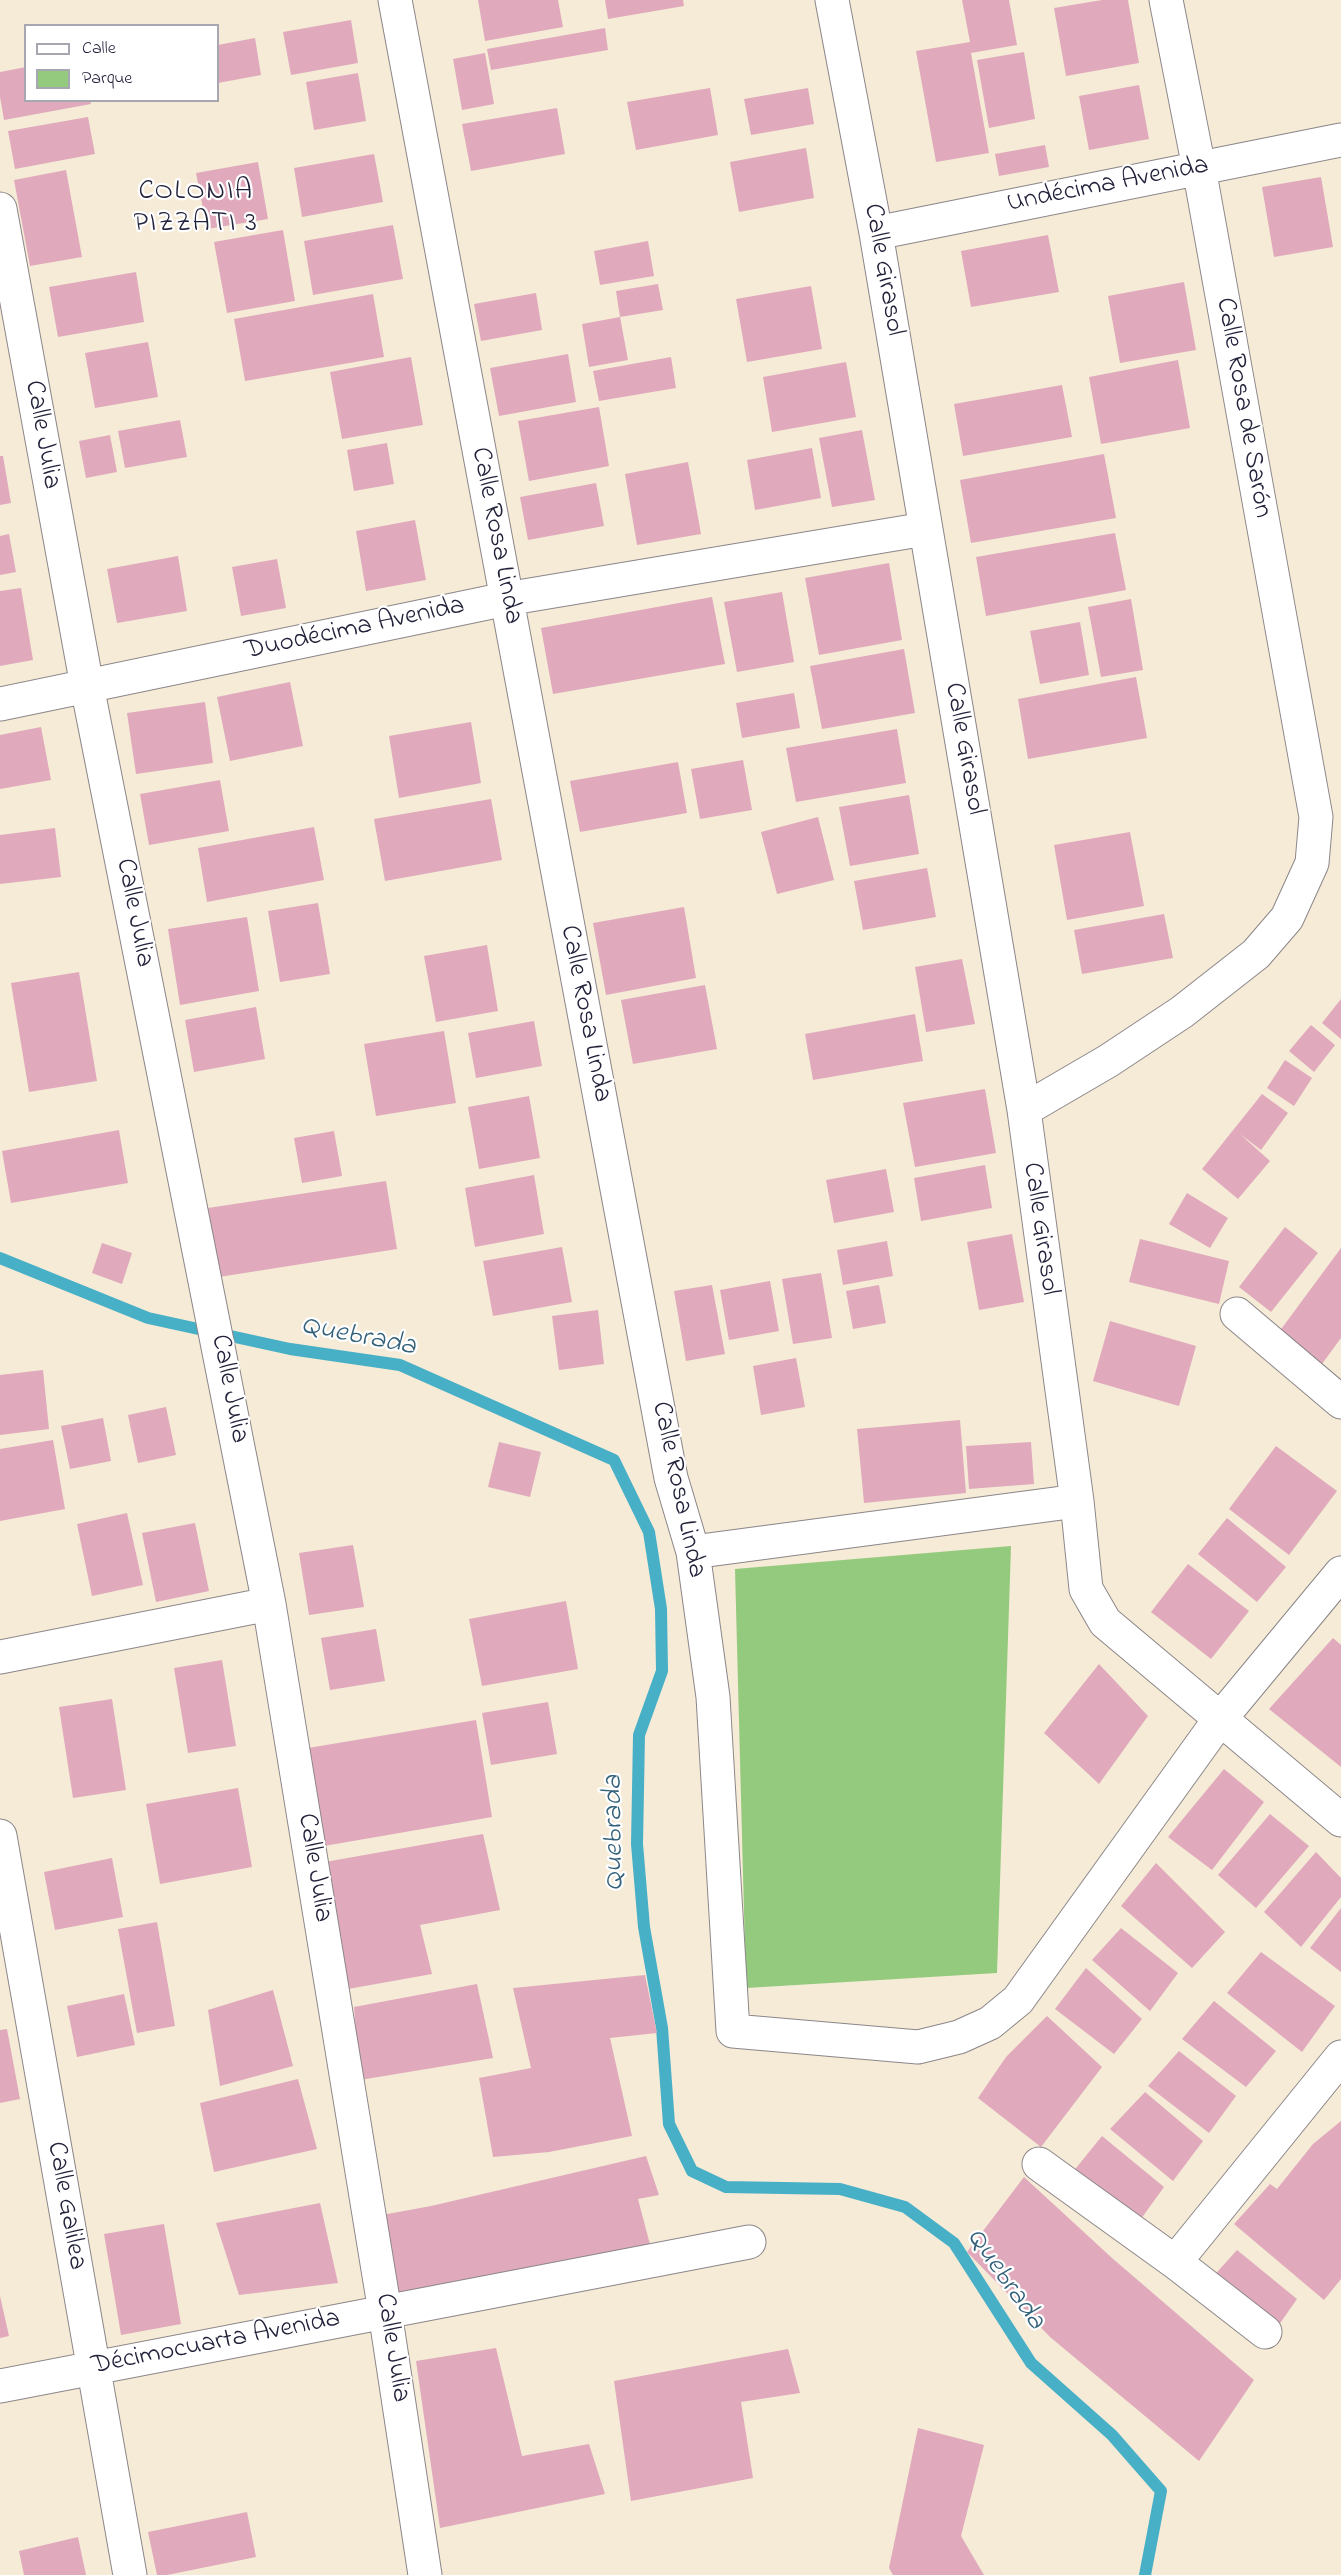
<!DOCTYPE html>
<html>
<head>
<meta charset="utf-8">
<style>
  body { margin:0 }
  #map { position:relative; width:1341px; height:2575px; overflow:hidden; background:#f5ebd7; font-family:"Indie Flower",sans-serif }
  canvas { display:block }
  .legend { position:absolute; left:24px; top:24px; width:195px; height:78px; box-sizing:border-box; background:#fff; border:2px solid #a7a7b1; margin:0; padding:8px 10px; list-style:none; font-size:18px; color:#22223b }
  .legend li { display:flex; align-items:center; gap:12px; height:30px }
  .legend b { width:30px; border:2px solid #a7a7b1 }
</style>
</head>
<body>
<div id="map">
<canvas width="1341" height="2575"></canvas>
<ul class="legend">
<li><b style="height:8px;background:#fff"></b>Calle</li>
<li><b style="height:16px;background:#94ca7d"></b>Parque</li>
</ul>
</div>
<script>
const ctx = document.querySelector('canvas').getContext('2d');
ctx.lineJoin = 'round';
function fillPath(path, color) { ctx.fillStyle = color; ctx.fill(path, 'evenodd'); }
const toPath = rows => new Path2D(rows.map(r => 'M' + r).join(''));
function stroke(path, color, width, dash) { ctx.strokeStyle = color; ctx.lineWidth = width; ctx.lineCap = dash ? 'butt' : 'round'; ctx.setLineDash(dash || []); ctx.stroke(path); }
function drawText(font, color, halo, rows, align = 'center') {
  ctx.font = font + ' "Indie Flower",sans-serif'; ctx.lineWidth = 4.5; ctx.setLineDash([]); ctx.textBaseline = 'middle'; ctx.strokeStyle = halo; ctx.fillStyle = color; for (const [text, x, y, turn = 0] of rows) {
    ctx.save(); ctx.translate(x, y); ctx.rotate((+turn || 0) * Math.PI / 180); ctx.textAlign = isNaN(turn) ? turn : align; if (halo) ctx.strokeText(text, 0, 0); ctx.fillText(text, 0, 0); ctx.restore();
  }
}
fillPath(toPath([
  [1011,1546,997,1973,746,1988,735,1569]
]), '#94ca7d');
stroke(toPath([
  [0,1258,148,1318,290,1349,400,1365,614,1460,649,1532,661,1609,662,1671,639,1735,637,1844,644,1927,662,2028,669,2124,692,2171,726,2187,840,2189,905,2207,954,2243,1031,2363,1112,2435,1161,2491,1145,2575]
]), '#47afc6', 12);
fillPath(toPath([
  [478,0,558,0,563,27,485,41],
  [605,0,683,0,684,6,608,19],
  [962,0,1009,0,1017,45,971,53,989,153,936,162,916,51,970,42],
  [1102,0,1128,0,1139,63,1066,76,1054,8],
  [351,20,358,63,291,75,283,32],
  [605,28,608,50,491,70,487,49],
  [255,38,261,75,218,83,218,45],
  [1024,52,1035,119,989,128,977,60],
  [485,53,494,104,462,110,453,59],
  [26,67,26,100,90,100,91,104,4,120,0,97,0,72],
  [358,73,366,121,314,130,306,82],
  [1139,85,1149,139,1089,150,1079,96],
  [710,88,718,135,636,150,627,102],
  [808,88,814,124,751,135,744,99],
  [557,108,565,154,471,171,462,124],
  [88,117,95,154,15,169,8,131],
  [1045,145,1049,167,999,176,995,154],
  [806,148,814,198,739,212,730,162],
  [374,154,383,202,302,217,294,168],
  [258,162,268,219,207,229,196,173],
  [66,170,82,257,30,266,14,180],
  [1321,177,1333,247,1274,257,1262,187],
  [393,225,403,279,313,295,304,241],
  [283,230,295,301,227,313,214,242],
  [1048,235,1059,292,971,307,961,251],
  [648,241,654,276,600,285,594,251],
  [136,272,144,322,58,337,49,287],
  [1184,282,1196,350,1120,363,1108,296],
  [658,284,663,310,620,317,628,360,589,367,582,324,620,317,616,291],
  [811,286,822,349,747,362,736,299],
  [536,293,542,330,481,341,474,304],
  [373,294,384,357,245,381,234,319],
  [148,342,158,397,95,408,85,353],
  [568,354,576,402,499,416,490,368],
  [411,357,423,425,342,439,330,372],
  [671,357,676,388,599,401,593,371],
  [1178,360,1190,428,1101,444,1089,377],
  [846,362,856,417,772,432,763,377],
  [1062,385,1072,437,963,456,954,404],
  [599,407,609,466,529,481,518,421],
  [180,420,187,457,125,468,118,431],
  [862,430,875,500,832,507,819,438],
  [110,435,117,472,86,478,79,441],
  [387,443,394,484,354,491,347,450],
  [812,448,821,498,755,510,747,460],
  [1104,454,1116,518,971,543,960,480],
  [0,456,3,456,11,503,0,505],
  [688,462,701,534,637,545,625,474],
  [596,483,604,526,528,540,520,497],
  [415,520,426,580,366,591,356,531],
  [1115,533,1126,590,986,616,976,557],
  [9,534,16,572,0,575,0,536],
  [178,556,187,611,117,623,107,569],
  [277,559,286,608,241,616,232,567],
  [889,563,902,640,819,655,805,578],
  [21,588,33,660,0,666,0,591],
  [782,592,794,662,737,672,724,602],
  [712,597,725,664,553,694,541,628],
  [1131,599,1143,670,1101,677,1088,607],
  [1080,622,1089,675,1040,684,1030,631],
  [904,649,915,713,822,729,810,666],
  [1136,677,1147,738,1028,759,1018,699],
  [290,682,303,746,230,761,217,697],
  [794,693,800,728,742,738,736,703],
  [205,702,213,763,136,774,127,713],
  [471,722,481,783,399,798,389,736],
  [41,727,51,780,0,789,0,735],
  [897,729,906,783,796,802,786,748],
  [743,760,752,810,700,819,691,769],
  [678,762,687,813,580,832,570,781],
  [220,780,229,831,149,845,140,794],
  [909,795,919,854,850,866,839,807],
  [491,799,502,860,385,881,374,819],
  [818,817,834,880,777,894,761,832],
  [314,827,324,880,207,902,198,848],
  [55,828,61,877,0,884,0,835],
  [1130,832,1144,906,1067,920,1054,845],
  [927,868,936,917,863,930,854,881],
  [318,903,330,974,280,982,268,911],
  [684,907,696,978,606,995,593,923],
  [1164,914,1173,958,1082,974,1074,930],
  [247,917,259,991,180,1005,168,929],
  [487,945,498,1011,436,1022,424,956],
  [962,959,975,1024,926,1032,915,967],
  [79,972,97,1081,29,1092,11,983],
  [705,985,717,1049,633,1064,621,1000],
  [1341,999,1341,1039,1322,1023],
  [256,1007,265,1059,194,1072,185,1020],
  [915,1014,923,1061,813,1080,805,1034],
  [534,1021,542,1066,476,1078,468,1033],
  [1311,1025,1335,1045,1314,1072,1289,1051],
  [444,1031,456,1103,376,1116,364,1044],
  [1285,1060,1312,1078,1294,1106,1267,1088],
  [985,1089,996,1153,915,1167,903,1103],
  [1262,1094,1288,1113,1261,1150,1240,1134,1270,1161,1238,1199,1202,1169],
  [529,1096,540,1158,479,1169,468,1107],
  [119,1130,128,1183,11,1203,2,1151],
  [334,1131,342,1176,302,1183,294,1138],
  [985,1165,992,1208,921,1221,914,1178],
  [886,1169,894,1212,834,1223,826,1180],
  [534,1175,544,1234,475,1247,465,1188],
  [386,1181,397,1249,219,1277,208,1208],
  [1187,1193,1228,1218,1210,1248,1169,1224],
  [1285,1227,1318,1253,1271,1312,1239,1287],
  [1012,1234,1024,1302,979,1310,967,1242],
  [1140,1239,1229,1261,1219,1304,1129,1282],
  [887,1241,893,1276,843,1285,837,1250],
  [102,1243,132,1253,122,1284,92,1273],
  [562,1247,572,1302,493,1316,483,1261],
  [1341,1248,1341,1338,1322,1364,1279,1332],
  [821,1273,832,1338,793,1344,782,1279],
  [770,1281,779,1331,729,1340,720,1290],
  [712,1285,725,1354,686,1361,674,1291],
  [879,1285,886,1323,853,1329,846,1291],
  [598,1310,604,1364,559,1370,552,1316],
  [1110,1321,1196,1346,1179,1406,1093,1381],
  [796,1358,805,1407,761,1415,753,1366],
  [43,1370,49,1429,0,1435,0,1375],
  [166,1407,176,1455,138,1463,128,1415],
  [103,1418,111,1461,70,1469,61,1426],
  [960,1420,966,1493,864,1503,857,1429],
  [53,1440,65,1509,0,1521,0,1449],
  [499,1442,541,1452,530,1497,488,1487],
  [1031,1442,1034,1484,969,1489,966,1446],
  [1276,1446,1337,1491,1289,1555,1229,1509],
  [127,1513,143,1585,92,1596,77,1524],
  [1227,1518,1286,1567,1257,1602,1198,1554],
  [195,1523,209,1591,156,1602,142,1533],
  [353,1545,364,1607,309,1615,299,1553],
  [1188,1564,1249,1611,1211,1659,1151,1612],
  [566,1601,578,1669,482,1686,469,1619],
  [376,1629,385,1681,330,1690,321,1638],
  [1333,1638,1341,1645,1341,1767,1269,1709],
  [222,1660,236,1746,188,1753,174,1668],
  [1099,1664,1148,1716,1099,1784,1044,1733],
  [112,1699,126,1790,73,1798,59,1707],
  [548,1702,557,1754,491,1765,482,1713],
  [476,1720,492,1817,324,1846,308,1748],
  [1224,1769,1264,1802,1212,1870,1168,1837],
  [238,1788,252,1867,160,1884,146,1804],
  [1270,1814,1309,1846,1256,1908,1218,1875],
  [483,1834,500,1910,420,1925,432,1974,348,1989,325,1862],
  [1316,1852,1341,1878,1341,1897,1301,1947,1264,1912],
  [112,1858,123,1917,55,1930,44,1872],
  [1156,1863,1225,1932,1192,1968,1121,1906],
  [1341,1908,1341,1972,1310,1948],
  [157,1922,175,2026,137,2033,118,1929],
  [1121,1928,1178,1973,1150,2011,1092,1960],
  [1261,1952,1335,2006,1302,2052,1227,1993],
  [1086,1968,1142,2019,1114,2054,1055,2009],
  [645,1975,657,2033,610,2038,632,2136,549,2152,493,2157,479,2078,531,2068,513,1988],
  [477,1984,493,2058,360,2080,354,2007],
  [273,1990,293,2066,220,2086,208,2010],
  [124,1994,135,2045,77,2057,67,2006],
  [1214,2001,1276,2051,1246,2087,1182,2039],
  [1047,2016,1102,2067,1041,2147,978,2098,1006,2057],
  [7,2029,20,2099,0,2103,0,2030],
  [1179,2051,1236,2096,1209,2133,1148,2086],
  [298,2079,317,2149,214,2172,200,2103],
  [1145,2092,1203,2141,1173,2181,1110,2129],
  [1341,2121,1341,2279,1324,2300,1234,2224,1270,2184,1277,2189,1313,2144],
  [1102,2136,1164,2187,1138,2223,1072,2173],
  [646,2156,659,2195,638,2199,652,2252,394,2297,382,2215,431,2206],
  [1024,2177,1112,2258,1254,2380,1199,2461,1050,2337,967,2252],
  [320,2203,338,2283,239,2295,216,2223],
  [164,2224,181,2324,121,2335,104,2234],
  [1237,2250,1297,2299,1274,2332,1210,2280],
  [0,2296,9,2336,0,2338],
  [496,2348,522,2456,589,2444,605,2494,440,2528,416,2361],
  [788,2349,800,2393,741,2402,753,2478,631,2501,614,2381],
  [918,2428,984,2445,961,2536,984,2575,893,2575,889,2568],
  [247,2512,256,2557,167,2575,157,2575,148,2532],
  [78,2537,86,2575,24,2575,19,2551]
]), '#e0aabc');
const minor = toPath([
  [395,0,671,1478,693,1552,713,1697,733,2031,918,2047,959,2037,990,2023,1018,2000,1220,1719,1341,1573],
  [832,0,876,233,1024,1110,1077,1501,1086,1589,1105,1622,1341,1820],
  [0,209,87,686,269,1604,385,2312,425,2575],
  [876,233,1341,140],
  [0,704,506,599,925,529],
  [1024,1110,1108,1061,1182,1012,1256,954,1287,918,1312,863,1316,817,1199,168,1166,0],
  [1237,1314,1341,1402],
  [693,1552,1077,1501],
  [0,1657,269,1604],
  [0,1836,130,2575],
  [1039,2164,1175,2262,1265,2332],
  [1175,2262,1341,2057],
  [0,2386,749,2242]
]);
stroke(minor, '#8c8689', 35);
stroke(minor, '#fff', 33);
drawText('27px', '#22223b', '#fff', [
  ["Undécima Avenida",1108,186,-11],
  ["Calle Girasol",882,270,80],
  ["Calle Rosa de Sarón",1242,408,80],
  ["Calle Julia",41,435,80],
  ["Calle Rosa Linda",495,536,79],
  ["Duodécima Avenida",355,630,-12],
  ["Calle Girasol",963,749,80],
  ["Calle Julia",133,913,79],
  ["Calle Rosa Linda",584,1014,79],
  ["Calle Girasol",1039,1229,82],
  ["Calle Julia",228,1389,79],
  ["Calle Rosa Linda",677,1490,78],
  ["Calle Julia",313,1868,81],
  ["Calle Galilea",65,2206,80],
  ["Décimocuarta Avenida",216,2344,-11],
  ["Calle Julia",391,2348,81]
]);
ctx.letterSpacing = '1.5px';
drawText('28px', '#22223b', '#fff', [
  ["COLONIA",196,193],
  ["PIZZATI 3",196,225]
]);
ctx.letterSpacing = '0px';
drawText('italic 28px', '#33617a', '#fff', [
  ["Quebrada",358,1338,11],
  ["Quebrada",616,1833,-91],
  ["Quebrada",1004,2280,55]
]);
</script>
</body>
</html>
